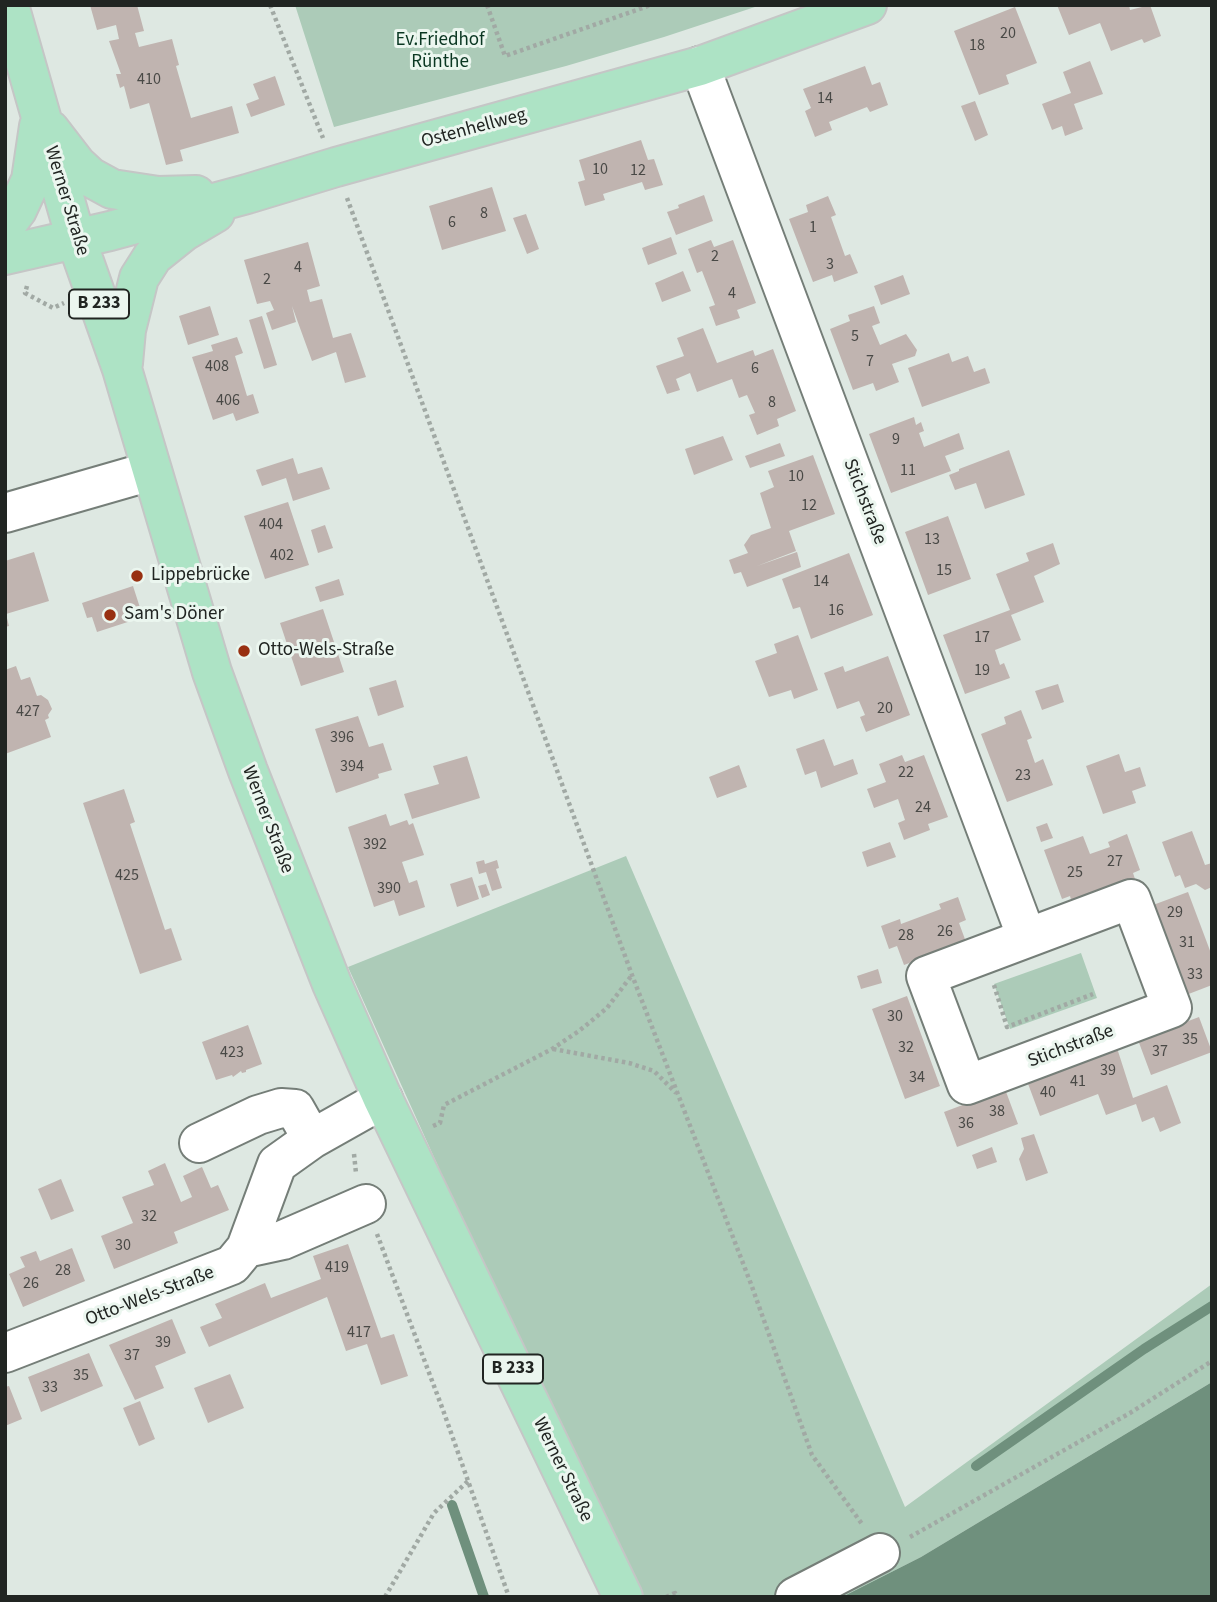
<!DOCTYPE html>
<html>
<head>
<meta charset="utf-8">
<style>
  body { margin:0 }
  #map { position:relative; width:1217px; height:1602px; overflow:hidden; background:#dee8e2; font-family:"Source Sans 3",sans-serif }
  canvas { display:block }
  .frame { position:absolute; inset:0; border:7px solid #212522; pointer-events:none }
</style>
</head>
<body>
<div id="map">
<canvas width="1217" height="1602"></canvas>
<div class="frame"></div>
</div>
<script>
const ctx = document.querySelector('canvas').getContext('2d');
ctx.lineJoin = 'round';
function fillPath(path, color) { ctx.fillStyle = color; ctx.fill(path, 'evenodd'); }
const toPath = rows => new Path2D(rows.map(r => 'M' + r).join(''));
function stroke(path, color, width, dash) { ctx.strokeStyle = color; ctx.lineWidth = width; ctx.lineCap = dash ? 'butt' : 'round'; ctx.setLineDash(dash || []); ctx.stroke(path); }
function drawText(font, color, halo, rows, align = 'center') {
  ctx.font = font + ' "Source Sans 3",sans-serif'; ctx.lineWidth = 6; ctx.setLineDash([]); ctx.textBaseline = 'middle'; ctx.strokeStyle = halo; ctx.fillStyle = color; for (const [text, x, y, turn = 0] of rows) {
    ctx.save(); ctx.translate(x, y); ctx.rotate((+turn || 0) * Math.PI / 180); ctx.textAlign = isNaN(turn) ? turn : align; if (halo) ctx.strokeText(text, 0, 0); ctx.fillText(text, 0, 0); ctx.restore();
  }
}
fillPath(toPath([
  [295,5,761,5,664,37,566,66,334,127],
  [626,856,905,1507,1212,1284,1212,1382,921,1557,842,1597,605,1597,560,1436,348,967],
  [1081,953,1097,998,1010,1029,994,984]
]), '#accbb8');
fillPath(toPath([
  [1212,1382,1212,1597,842,1597,921,1557]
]), '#6f907d');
stroke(toPath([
  [976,1466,1144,1349,1212,1306],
  [452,1505,484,1597]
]), '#6f907d', 10);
fillPath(toPath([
  [90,5,137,5,144,31,135,33,139,47,172,39,179,65,176,66,191,118,232,106,239,133,180,150,183,161,166,165,149,103,130,109,124,86,120,88,116,74,121,74,109,41,119,39,116,25,97,30],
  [1057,5,1129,5,1130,10,1150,5,1161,36,1144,43,1142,39,1111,51,1100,23,1069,35],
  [1015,7,1037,63,1006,75,1009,84,979,95,954,31],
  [1090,61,1103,94,1074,104,1083,129,1065,136,1062,126,1052,130,1042,104,1071,93,1063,72],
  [865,66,872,85,880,82,888,105,870,112,867,107,829,122,832,130,815,137,805,111,811,108,803,89],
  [275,76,285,105,251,117,246,104,259,99,253,84],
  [975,101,988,135,975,141,961,106],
  [641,140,648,160,654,159,663,185,645,190,642,182,603,194,605,200,585,206,578,182,585,180,579,160],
  [492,187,506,231,442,250,429,206],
  [704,195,713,221,676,235,667,212,679,208,678,205],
  [828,196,836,215,831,217,845,256,850,254,858,273,834,282,832,275,813,282,789,219,808,212,806,205],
  [526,214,539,249,527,254,513,218],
  [671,237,677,254,648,265,642,248],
  [711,240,714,247,733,240,756,303,737,310,740,318,716,326,709,307,715,305,702,271,697,273,688,249],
  [308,242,320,286,307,290,310,302,322,299,333,338,351,333,366,377,345,383,336,352,312,361,292,306,296,322,272,330,266,313,274,310,270,301,257,304,244,260],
  [683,271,691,291,662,302,655,283],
  [903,275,910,294,881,305,874,286],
  [210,306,219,335,188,345,179,316],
  [874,306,880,323,872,326,880,345,906,334,917,350,915,356,892,364,899,382,876,391,873,383,853,390,830,329,850,321,848,315],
  [262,316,277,365,264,369,249,320],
  [703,328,717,363,753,350,755,356,773,349,796,411,777,419,779,426,757,435,749,415,755,413,747,395,739,398,732,379,697,392,690,373,676,379,680,390,667,394,656,366,684,356,677,338],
  [237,337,243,353,235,356,247,396,253,394,259,413,236,421,233,413,213,420,192,357,213,351,211,345],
  [949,353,952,362,968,356,974,372,985,368,990,383,922,407,908,368],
  [914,417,916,425,921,422,924,431,919,433,924,447,959,433,964,449,945,456,951,471,891,493,869,434],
  [723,436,733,460,694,475,685,449],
  [780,443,785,456,750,468,745,456],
  [1009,450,1025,495,985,509,976,483,955,490,949,475,959,471,959,469],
  [813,455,835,514,789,531,796,551,757,566,797,552,801,567,747,587,741,572,734,574,729,560,748,553,744,545,751,535,771,528,760,493,774,487,768,471],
  [293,458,298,474,322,467,330,489,293,501,286,478,262,486,256,470],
  [288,502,309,565,265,579,244,516],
  [948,516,971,579,928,595,905,532],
  [325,525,333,548,318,553,311,530],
  [1053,543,1060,564,1034,576,1044,602,1011,615,1021,640,995,650,1000,665,1004,663,1010,678,965,694,943,635,1010,610,996,574,1029,561,1026,553],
  [34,552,49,601,6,614,9,626,5,627,5,561],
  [849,553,873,615,811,639,800,607,793,609,782,579],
  [339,579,344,595,320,602,315,587],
  [133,586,143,617,97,632,92,617,87,618,82,603],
  [323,609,344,672,301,686,280,623],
  [798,635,818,690,794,699,791,690,769,697,755,661,777,653,774,644],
  [888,656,910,715,866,732,860,717,865,715,859,701,837,709,824,673,843,666,845,672],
  [16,666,21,680,30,677,37,696,41,695,48,700,52,709,48,715,49,718,45,720,51,737,5,754,5,670],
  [396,680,404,707,378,716,369,688],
  [1058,684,1064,702,1042,710,1035,691],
  [1021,710,1032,738,1027,740,1035,763,1043,759,1053,785,1007,802,981,734,1006,724,1004,717],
  [358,716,369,747,383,743,392,770,378,774,379,778,336,793,315,729],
  [824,739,834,766,853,759,858,774,821,788,816,771,805,775,796,749],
  [1119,754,1125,772,1140,767,1146,786,1132,791,1136,803,1103,814,1086,766],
  [902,755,905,762,924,755,948,817,928,824,930,830,904,840,898,823,905,820,898,799,874,808,867,789,886,782,879,764],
  [467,756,480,798,412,819,404,794,439,784,433,766],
  [739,765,747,787,717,798,709,777],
  [124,789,135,822,130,824,165,930,171,928,182,960,140,974,83,803],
  [386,814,390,826,407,820,409,825,413,823,424,855,402,862,409,883,417,880,425,907,399,916,394,900,374,907,348,827],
  [1047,823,1053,838,1041,842,1036,827],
  [1192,831,1205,865,1212,863,1212,887,1205,890,1196,884,1185,888,1180,875,1175,877,1162,842],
  [1127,834,1140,870,1133,873,1135,879,1072,903,1070,896,1062,899,1044,850,1083,836,1090,854,1110,847,1108,842],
  [890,842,896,857,867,867,862,852],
  [484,860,485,864,497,860,499,868,496,869,502,888,492,891,486,872,479,874,476,862],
  [472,877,479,899,457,907,450,884],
  [486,884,490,895,482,898,478,886],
  [1188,892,1212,956,1212,985,1186,995,1153,905],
  [958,897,966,920,959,923,966,942,904,965,897,946,889,949,881,926,900,919,901,924,941,909,939,904],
  [878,969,882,983,861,989,857,976],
  [907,996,940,1086,905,1099,872,1009],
  [1199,1017,1212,1052,1151,1075,1138,1040],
  [248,1025,262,1064,246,1070,246,1072,242,1073,241,1071,233,1077,232,1075,216,1080,202,1042],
  [1117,1048,1133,1098,1167,1085,1181,1123,1160,1132,1154,1117,1142,1122,1136,1104,1106,1115,1098,1094,1040,1116,1027,1081],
  [1005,1089,1018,1124,957,1147,944,1112],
  [1034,1134,1048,1173,1026,1181,1019,1159,1024,1149,1021,1138],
  [992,1147,997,1162,977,1169,972,1155],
  [165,1163,181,1202,192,1197,183,1176,202,1167,211,1188,218,1185,229,1210,174,1232,178,1243,114,1269,101,1236,133,1223,122,1197,154,1185,148,1171],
  [61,1179,74,1211,51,1220,38,1189],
  [348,1244,381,1338,394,1334,408,1376,381,1385,367,1344,346,1351,327,1297,209,1347,200,1327,222,1318,215,1304,265,1283,271,1298,321,1279,313,1256],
  [72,1248,85,1281,23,1307,9,1274,25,1267,20,1257,36,1251,40,1261],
  [172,1319,186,1353,155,1366,164,1388,135,1400,109,1345],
  [89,1353,103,1386,41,1412,28,1377],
  [230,1374,244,1408,208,1423,194,1388],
  [9,1386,22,1419,5,1426,5,1387],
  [140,1401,155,1439,139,1446,123,1408]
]), '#c0b4b0');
const minor = toPath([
  [700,66,1027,938],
  [5,513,151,471],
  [1131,899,1172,1008,967,1085,926,976,1131,899],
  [199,1143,258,1115,281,1108,295,1109,312,1139],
  [246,1248,283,1240,366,1204],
  [5,1353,232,1265,246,1248,277,1164,312,1139,383,1099],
  [795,1597,880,1553]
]);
const major = toPath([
  [9,5,76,239,122,369,212,672,248,771,332,984,383,1099,623,1597],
  [50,130,77,165,90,177,112,189,158,196,196,195],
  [5,226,17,210,31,180,39,126],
  [5,255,110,231,247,194,336,167,700,66,867,5],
  [123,363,126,330,139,278,153,256,183,232,215,213]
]);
stroke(minor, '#757e78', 42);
stroke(major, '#c5c6c6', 42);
stroke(toPath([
  [270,5,323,138],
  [487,5,505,56,651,5],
  [347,198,632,975,751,1284,812,1455,862,1524],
  [27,286,25,293,53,308,64,303],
  [994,985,1007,1027,1093,994],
  [553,1049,629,1063,654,1071,676,1093],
  [433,1126,440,1123,444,1105,552,1049,579,1031,607,1008,632,975],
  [354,1154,356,1173],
  [377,1234,443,1410,509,1597],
  [910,1537,1130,1413,1212,1361],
  [385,1597,434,1513,468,1481],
  [666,1597,675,1593,676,1597]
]), '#a1a9a4', 4.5, [3.5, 3.5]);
stroke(minor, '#fff', 38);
stroke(major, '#ade3c5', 38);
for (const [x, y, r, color] of [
  [137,576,7,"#983011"],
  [110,615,7,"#983011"],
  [244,651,7,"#983011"]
]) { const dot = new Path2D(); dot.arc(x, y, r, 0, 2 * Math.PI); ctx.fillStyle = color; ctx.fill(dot); stroke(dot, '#ebf6ef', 2.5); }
drawText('16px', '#494946', null, [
  ["20",1008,34],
  ["18",977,46],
  ["410",149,80],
  ["14",825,99],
  ["10",600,170],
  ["12",638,171],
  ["8",484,214],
  ["6",452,223],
  ["1",813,228],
  ["2",715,257],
  ["3",830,265],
  ["4",298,268],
  ["2",267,280],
  ["4",732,294],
  ["5",855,337],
  ["7",870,362],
  ["408",217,367],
  ["6",755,369],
  ["406",228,401],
  ["8",772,403],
  ["9",896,440],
  ["11",908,471],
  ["10",796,477],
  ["12",809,506],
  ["404",271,525],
  ["13",932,540],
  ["402",282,556],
  ["15",944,571],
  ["14",821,582],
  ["16",836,611],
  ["17",982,638],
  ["19",982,671],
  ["20",885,709],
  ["427",28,712],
  ["396",342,738],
  ["394",352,767],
  ["22",906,773],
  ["23",1023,776],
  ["24",923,808],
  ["392",375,845],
  ["27",1115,862],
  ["25",1075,873],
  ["425",127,876],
  ["390",389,889],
  ["29",1175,913],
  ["26",945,932],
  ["28",906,936],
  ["31",1187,943],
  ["33",1195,975],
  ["30",895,1017],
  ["35",1190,1040],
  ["32",906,1048],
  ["37",1160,1052],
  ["423",232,1053],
  ["39",1108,1071],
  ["34",917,1078],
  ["41",1078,1082],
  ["40",1048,1093],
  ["38",997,1112],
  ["36",966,1124],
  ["32",149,1217],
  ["30",123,1246],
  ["419",337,1268],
  ["28",63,1271],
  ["26",31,1284],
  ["417",359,1333],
  ["39",163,1343],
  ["37",132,1356],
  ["35",81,1376],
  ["33",50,1388]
]);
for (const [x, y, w] of [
  [99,304,60],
  [513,1369,60]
]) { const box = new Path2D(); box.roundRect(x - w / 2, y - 14.5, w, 29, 5); ctx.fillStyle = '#ebf6ef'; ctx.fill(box); stroke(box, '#212522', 2); }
drawText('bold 18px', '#212522', null, [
  ["B 233",99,304],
  ["B 233",513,1369]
]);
drawText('19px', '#0a3722', '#ebf6ef', [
  ["Ev.Friedhof",440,41],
  ["Rünthe",440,63]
]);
drawText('19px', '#212522', '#ebf6ef', [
  ["Ostenhellweg",474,129,-15],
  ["Werner Straße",66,201,73],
  ["Stichstraße",864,502,69],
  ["Werner Straße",267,820,69],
  ["Stichstraße",1071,1047,-21],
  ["Otto-Wels-Straße",150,1297,-21],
  ["Werner Straße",562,1470,64]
]);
drawText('19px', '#212522', '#ebf6ef', [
  ["Lippebrücke",151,576],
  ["Sam's Döner",124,615],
  ["Otto-Wels-Straße",258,651]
], 'left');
</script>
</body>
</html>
